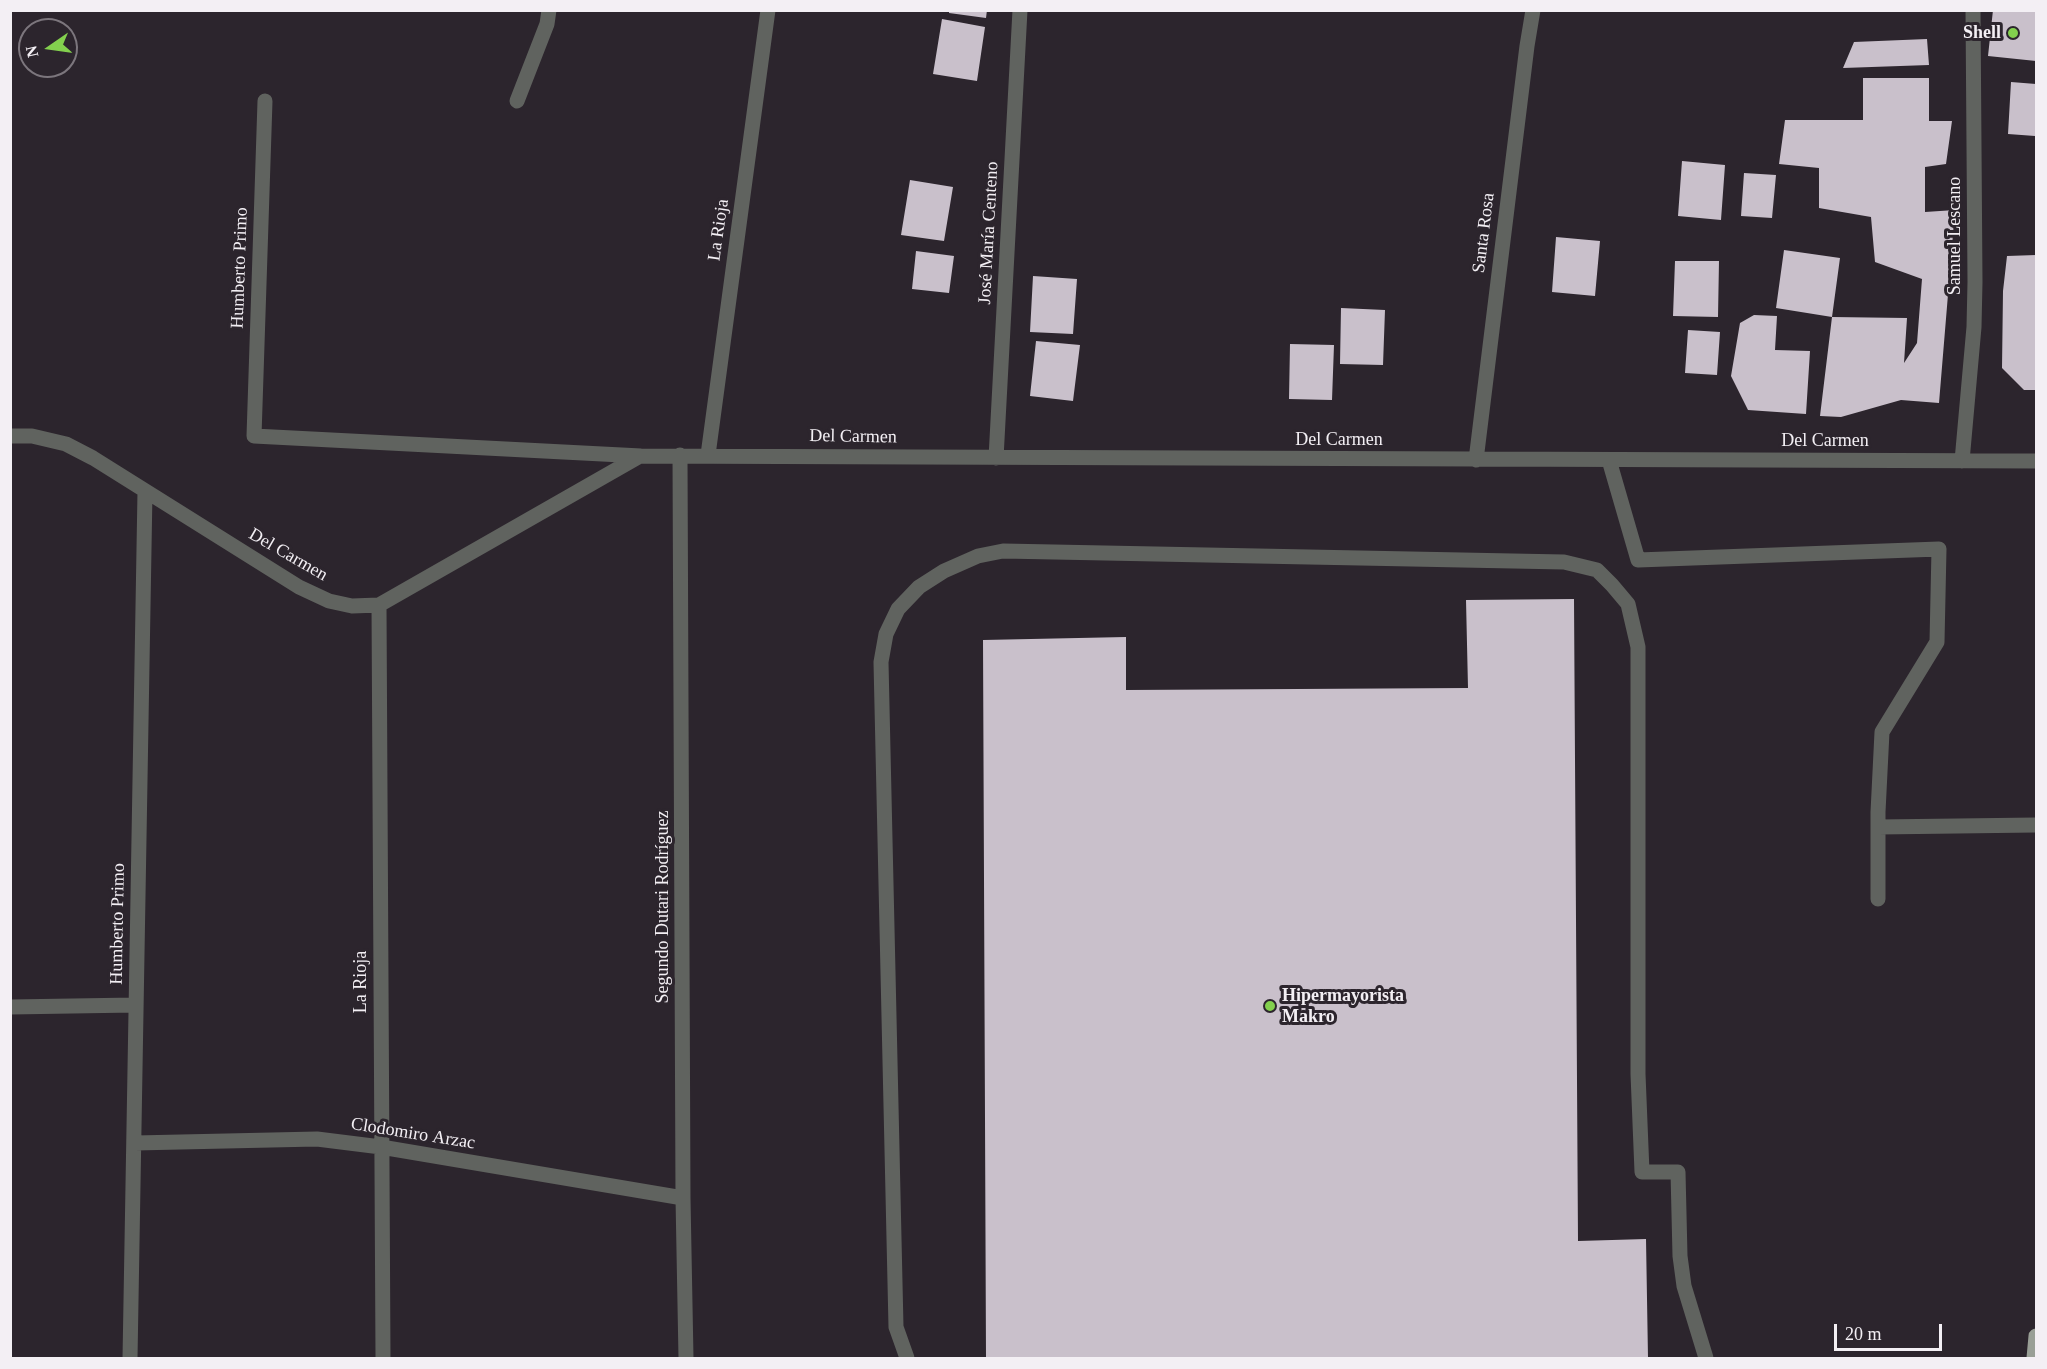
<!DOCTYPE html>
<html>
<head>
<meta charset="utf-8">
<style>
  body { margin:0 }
  #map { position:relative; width:2047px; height:1369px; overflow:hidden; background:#2c252d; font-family:"Times New Roman",serif }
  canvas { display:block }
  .frame { position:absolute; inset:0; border:12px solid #f3eff4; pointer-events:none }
  .north { position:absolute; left:18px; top:18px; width:60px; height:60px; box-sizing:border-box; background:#2c252d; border:2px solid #7c767d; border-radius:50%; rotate:257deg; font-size:16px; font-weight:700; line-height:24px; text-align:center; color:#f3eff4 }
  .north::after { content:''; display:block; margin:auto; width:21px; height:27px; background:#83d04e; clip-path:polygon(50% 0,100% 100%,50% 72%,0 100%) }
  .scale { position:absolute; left:1834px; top:1324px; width:108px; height:27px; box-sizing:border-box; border:3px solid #f3eff4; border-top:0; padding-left:8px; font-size:18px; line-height:21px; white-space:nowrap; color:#f3eff4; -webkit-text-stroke:4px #2c252d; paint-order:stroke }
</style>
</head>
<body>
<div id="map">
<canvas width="2047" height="1369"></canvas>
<div class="frame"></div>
<div class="north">N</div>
<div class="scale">20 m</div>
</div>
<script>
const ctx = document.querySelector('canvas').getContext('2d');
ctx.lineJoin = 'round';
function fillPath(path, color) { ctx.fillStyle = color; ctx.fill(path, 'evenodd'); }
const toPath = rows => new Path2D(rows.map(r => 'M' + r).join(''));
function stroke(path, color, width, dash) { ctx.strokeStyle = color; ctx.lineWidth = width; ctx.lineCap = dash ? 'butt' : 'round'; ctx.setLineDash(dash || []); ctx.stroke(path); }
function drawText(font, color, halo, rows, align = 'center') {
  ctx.font = font + ' "Times New Roman",serif'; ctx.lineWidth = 6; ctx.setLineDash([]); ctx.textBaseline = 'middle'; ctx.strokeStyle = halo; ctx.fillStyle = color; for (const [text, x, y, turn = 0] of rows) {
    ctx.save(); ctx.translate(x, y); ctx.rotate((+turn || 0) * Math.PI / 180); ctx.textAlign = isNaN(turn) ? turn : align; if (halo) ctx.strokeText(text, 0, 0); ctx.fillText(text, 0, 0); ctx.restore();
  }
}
fillPath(toPath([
  [949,10,987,10,986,18,949,13],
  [1993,10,2036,10,2036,61,1988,56],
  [942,19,985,27,977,81,933,74],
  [1927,39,1929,65,1843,68,1854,42],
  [1863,78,1929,78,1929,121,1952,121,1946,164,1925,167,1925,212,1955,210,1939,403,1901,400,1841,417,1820,416,1832,317,1776,308,1784,250,1840,258,1832,317,1907,318,1904,363,1917,343,1922,279,1875,262,1871,217,1819,208,1819,168,1779,164,1785,120,1863,120],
  [2011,82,2036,84,2035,136,2008,134],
  [1682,161,1725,165,1721,220,1678,216],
  [1744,173,1776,175,1772,218,1741,216],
  [910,180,953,187,944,241,901,235],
  [1556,237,1600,241,1595,296,1552,292],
  [916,251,954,256,949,293,912,289],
  [2036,255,2036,390,2024,390,2002,368,2003,291,2007,256],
  [1675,261,1719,261,1718,317,1673,316],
  [1033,276,1077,279,1073,334,1030,332],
  [1341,308,1385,310,1383,365,1340,364],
  [1754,315,1777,316,1775,350,1810,351,1806,414,1748,410,1731,376,1740,323],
  [1688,330,1720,332,1717,375,1685,373],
  [1036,341,1080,345,1073,401,1030,396],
  [1290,344,1334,345,1332,400,1289,399],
  [1574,599,1578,1241,1646,1239,1648,1358,986,1358,983,640,1126,637,1126,690,1468,688,1466,600]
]), '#c9c0cb');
stroke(toPath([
  [1609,460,1638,560,1939,549,1937,642,1882,732,1878,812,1878,899],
  [1878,827,2036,825],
  [907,1358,896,1327,881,662,886,634,898,609,919,587,944,571,978,556,1003,551,1564,562,1597,570,1612,585,1628,604,1638,647,1638,1074,1642,1172,1678,1172,1680,1256,1684,1286,1706,1358]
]), '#60635f', 15);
stroke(toPath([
  [265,101,254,436,641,456,2036,461],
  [517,101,547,24,549,10],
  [10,436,32,436,66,444,93,458,299,587,329,601,352,606,379,605,640,456],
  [680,455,683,1198,686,1358],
  [708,455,768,10],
  [996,458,1020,10],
  [1476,460,1527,46,1533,10],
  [1962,461,1974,327,1975,282,1973,10],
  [379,605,383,1358],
  [10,1007,135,1005],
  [135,1143,317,1139,381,1147,683,1198],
  [130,1358,145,491]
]), '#60635f', 15);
stroke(toPath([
  [2034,1358,2036,1336]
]), '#999f96', 15);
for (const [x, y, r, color] of [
  [2013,33,6,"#83d04e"],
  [1270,1006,6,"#83d04e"]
]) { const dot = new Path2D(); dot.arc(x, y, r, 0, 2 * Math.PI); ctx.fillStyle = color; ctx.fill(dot); stroke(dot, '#2c252d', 2); }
drawText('bold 18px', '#f3eff4', '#2c252d', [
  ["Shell",2001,33],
  ["Hipermayorista",1282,996,"left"],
  ["Makro",1282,1017,"left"]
], 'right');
drawText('18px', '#f3eff4', '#2c252d', [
  ["La Rioja",719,230,-82],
  ["José María Centeno",989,233,-87],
  ["Santa Rosa",1484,233,-83],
  ["Samuel Lescano",1955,236,-90],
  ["Humberto Primo",240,268,-88],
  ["Del Carmen",853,437,1],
  ["Del Carmen",1339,440],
  ["Del Carmen",1825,441],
  ["Del Carmen",288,555,30],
  ["Segundo Dutari Rodríguez",663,907,-90],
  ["Humberto Primo",118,924,-89],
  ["La Rioja",361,982,-90],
  ["Clodomiro Arzac",413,1134,9]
]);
</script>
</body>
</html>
